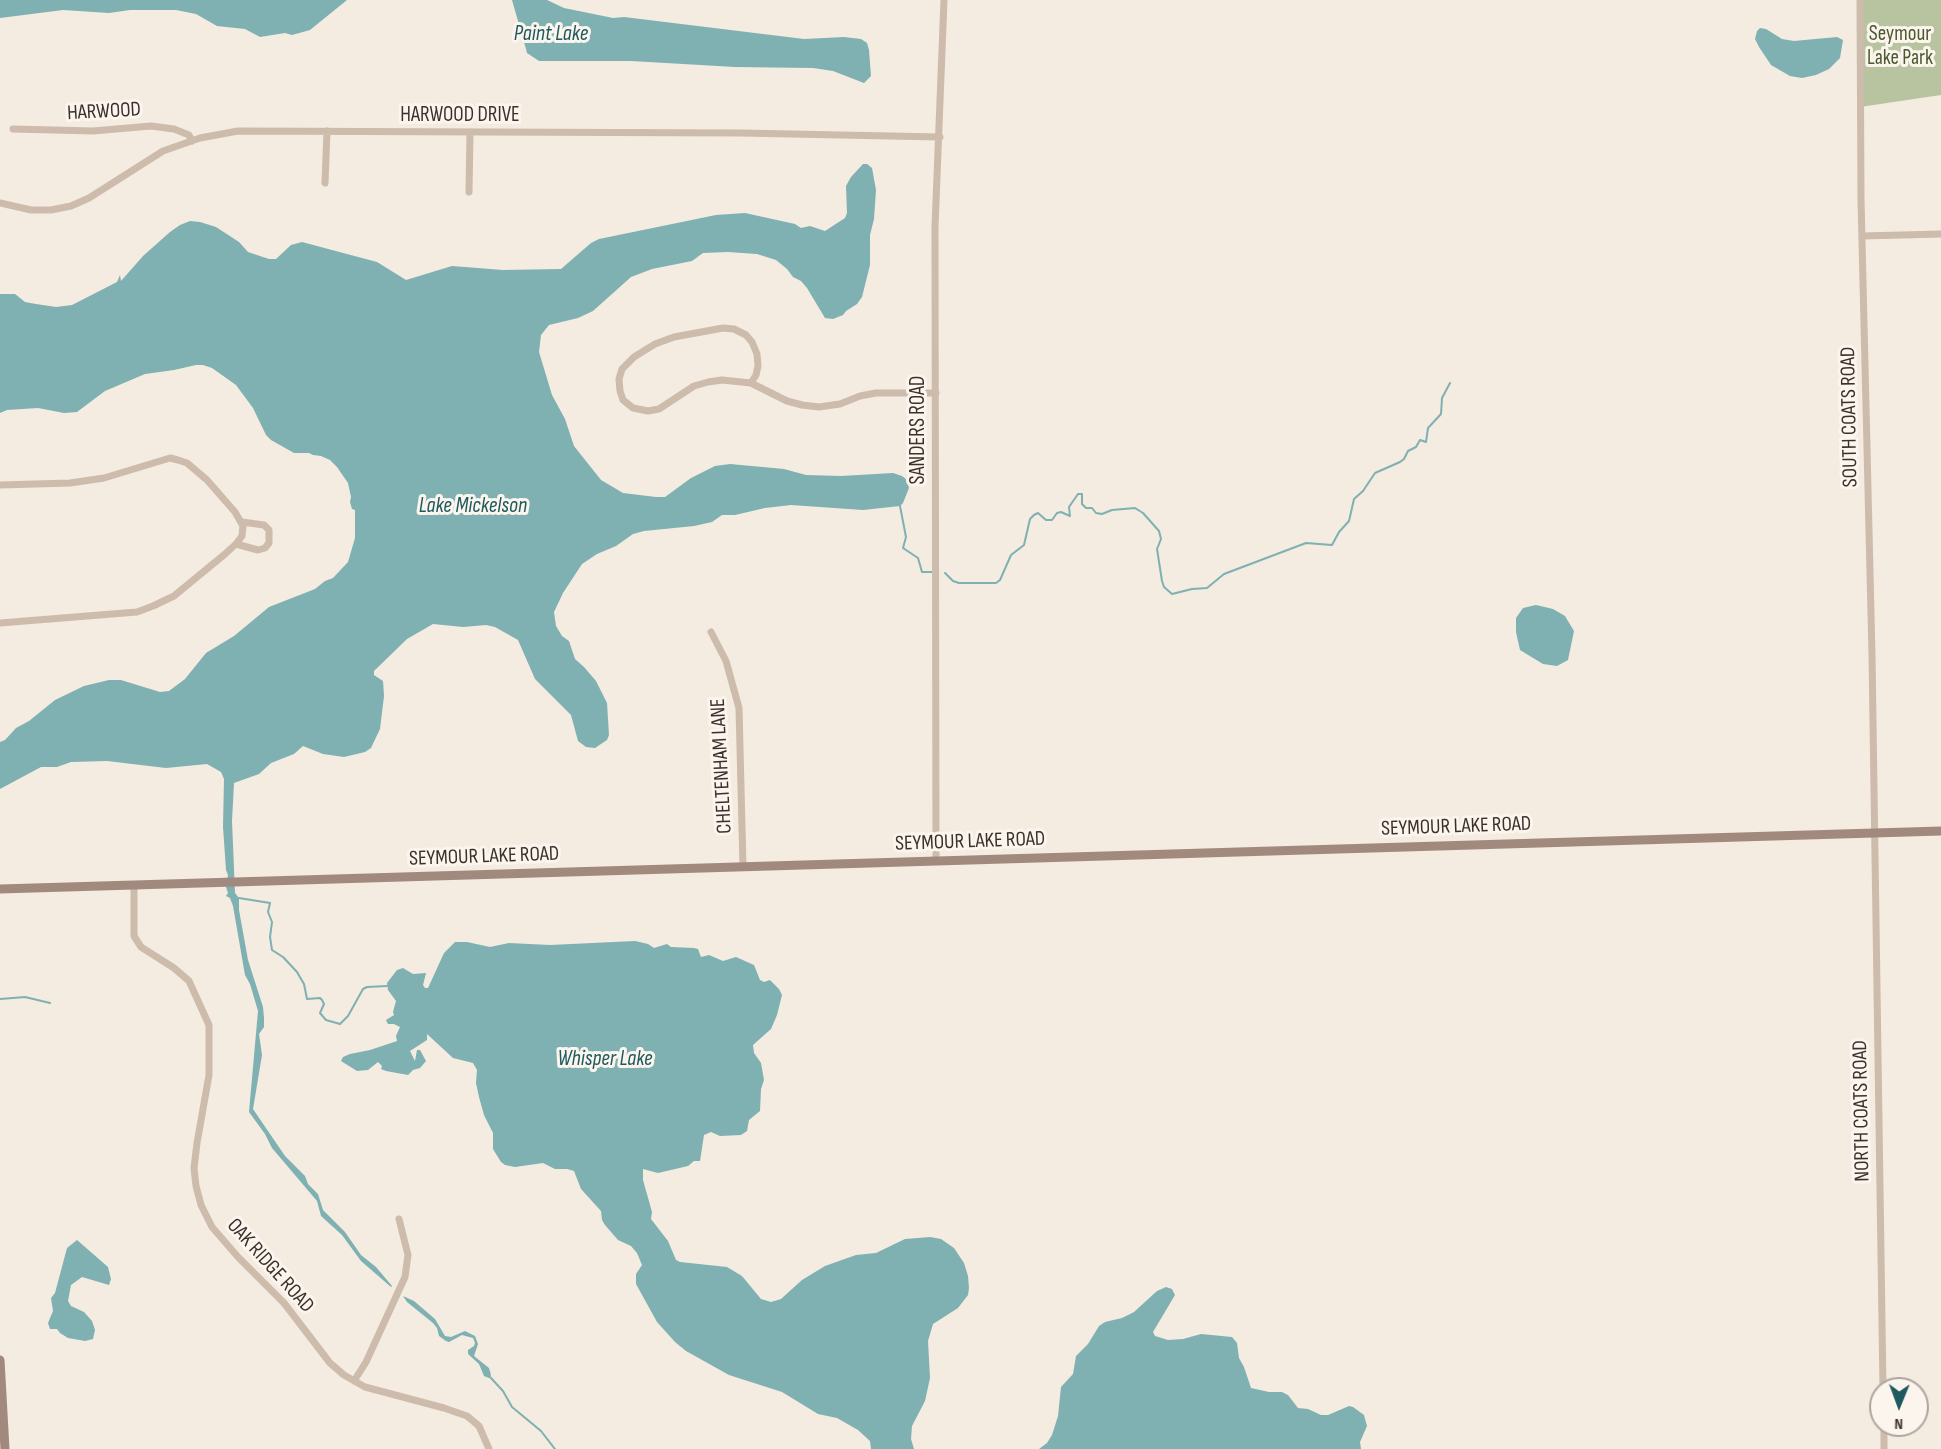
<!DOCTYPE html>
<html>
<head>
<meta charset="utf-8">
<style>
  body { margin:0 }
  #map { position:relative; width:1941px; height:1449px; overflow:hidden; background:#f4ebe1; font-family:"Sofia Sans Condensed",sans-serif }
  canvas { display:block }
  .north { position:absolute; left:1869px; top:1377px; width:60px; height:60px; box-sizing:border-box; background:#fbf5ee; border:2px solid #aea6a0; border-radius:50%; rotate:181deg; font-size:16px; font-weight:700; line-height:24px; text-align:center; color:#3b302b }
  .north::after { content:''; display:block; margin:auto; width:21px; height:27px; background:#1f5a5e; clip-path:polygon(50% 0,100% 100%,50% 72%,0 100%) }
</style>
</head>
<body>
<div id="map">
<canvas width="1941" height="1449"></canvas>
<div class="north">N</div>
</div>
<script>
const ctx = document.querySelector('canvas').getContext('2d');
ctx.lineJoin = 'round';
function fillPath(path, color) { ctx.fillStyle = color; ctx.fill(path, 'evenodd'); }
const toPath = rows => new Path2D(rows.map(r => 'M' + r).join(''));
function stroke(path, color, width, dash) { ctx.strokeStyle = color; ctx.lineWidth = width; ctx.lineCap = dash ? 'butt' : 'round'; ctx.setLineDash(dash || []); ctx.stroke(path); }
function drawText(font, color, halo, rows, align = 'center') {
  ctx.font = font + ' "Sofia Sans Condensed",sans-serif'; ctx.lineWidth = 6; ctx.setLineDash([]); ctx.textBaseline = 'middle'; ctx.strokeStyle = halo; ctx.fillStyle = color; for (const [text, x, y, turn = 0] of rows) {
    ctx.save(); ctx.translate(x, y); ctx.rotate((+turn || 0) * Math.PI / 180); ctx.textAlign = isNaN(turn) ? turn : align; if (halo) ctx.strokeText(text, 0, 0); ctx.fillText(text, 0, 0); ctx.restore();
  }
}
fillPath(toPath([
  [1859,0,1941,0,1941,95,1860,107]
]), '#b8c4a0');
fillPath(toPath([
  [0,0,347,0,310,30,292,35,285,33,260,37,245,29,217,26,196,14,176,10,130,10,109,13,63,10,0,18],
  [512,0,547,0,564,8,613,18,624,17,804,39,844,37,861,39,867,43,869,50,871,76,864,83,833,71,813,68,735,67,631,61,539,61,527,53,526,49],
  [1760,28,1766,29,1782,39,1794,41,1837,37,1843,40,1840,58,1829,69,1816,75,1802,78,1790,76,1771,65,1759,47,1755,39,1757,31],
  [863,164,867,164,872,168,876,190,874,219,870,235,870,265,862,297,857,304,846,311,843,315,833,319,825,318,807,288,801,281,793,277,787,269,776,260,757,254,728,252,703,253,692,261,652,269,631,277,593,311,578,318,549,325,541,335,539,352,552,395,565,419,574,446,601,480,623,493,656,497,665,497,691,478,715,466,730,464,784,469,806,475,841,476,893,473,902,476,907,480,909,488,903,503,900,506,863,510,791,505,765,508,735,515,722,515,712,522,694,526,644,531,633,534,616,546,597,554,582,564,563,593,554,612,556,626,562,636,569,641,575,659,584,667,596,681,607,703,609,735,607,740,595,748,586,747,578,741,571,715,535,679,518,640,495,627,486,625,463,627,433,624,407,639,374,671,374,675,383,681,384,696,380,729,371,748,365,752,344,757,323,754,303,746,294,754,271,763,259,774,234,783,232,821,235,893,239,898,239,910,248,960,263,1007,264,1018,264,1027,259,1034,262,1055,253,1109,285,1156,305,1176,308,1184,318,1194,323,1210,345,1232,361,1255,376,1267,392,1286,391,1287,361,1261,342,1235,321,1216,317,1201,272,1148,265,1134,249,1112,258,1011,250,984,245,975,233,906,230,898,226,896,228,893,226,887,228,875,226,870,223,827,224,779,221,772,207,764,166,768,107,761,71,762,57,767,41,767,0,789,0,742,5,740,16,728,29,721,55,700,84,686,109,680,121,680,160,692,169,691,185,679,206,653,234,636,269,607,315,589,325,581,333,578,348,562,355,538,355,510,352,509,350,502,351,497,348,483,337,467,330,460,321,456,313,455,309,453,294,453,271,440,266,435,253,408,236,385,212,368,203,365,196,365,174,370,145,374,105,391,77,412,64,413,38,408,7,410,0,413,0,294,15,294,25,302,36,304,56,307,72,305,117,282,120,275,121,281,143,256,170,232,180,225,190,221,200,222,216,227,239,242,248,252,269,259,276,259,291,245,302,242,377,262,406,280,452,266,503,270,561,269,591,243,599,239,716,215,745,213,795,224,801,228,810,226,825,231,845,218,847,213,846,186,851,177],
  [1536,605,1553,609,1565,616,1574,631,1568,660,1557,666,1543,664,1520,650,1516,632,1516,618,1523,608],
  [635,941,648,944,654,948,667,944,671,947,694,948,698,949,701,957,709,955,723,961,736,957,754,965,760,980,764,982,770,980,779,989,782,995,777,1015,771,1029,753,1045,754,1053,761,1063,764,1080,761,1089,760,1111,749,1120,747,1131,741,1135,720,1136,711,1132,704,1135,700,1161,694,1161,688,1166,658,1173,643,1169,643,1180,652,1212,651,1219,668,1241,676,1260,680,1262,727,1267,742,1276,761,1299,771,1302,781,1299,802,1280,825,1266,856,1255,876,1253,905,1239,930,1237,941,1239,954,1248,964,1263,968,1276,969,1288,968,1295,958,1308,933,1324,928,1341,930,1378,925,1401,912,1426,911,1439,914,1449,871,1449,870,1441,858,1430,837,1418,818,1414,782,1392,729,1375,686,1351,675,1342,657,1322,636,1284,636,1274,642,1265,637,1253,631,1246,618,1240,605,1225,602,1220,601,1211,581,1189,574,1171,567,1169,555,1169,543,1163,515,1167,505,1165,501,1162,493,1149,493,1133,484,1115,479,1097,476,1083,477,1070,473,1063,453,1058,427,1034,427,1040,410,1051,415,1061,417,1050,420,1050,426,1061,420,1068,413,1070,408,1075,386,1071,381,1069,382,1066,378,1062,368,1070,357,1071,341,1061,343,1057,350,1054,370,1050,397,1041,396,1036,400,1027,394,1024,388,1024,386,1020,394,1015,393,1012,396,1001,388,990,387,983,397,970,403,968,413,974,426,973,423,985,425,988,428,988,444,953,455,942,467,942,490,947,509,943,550,945],
  [77,1240,108,1267,111,1279,109,1285,82,1277,71,1285,68,1301,71,1306,84,1312,92,1321,95,1330,93,1339,85,1341,68,1338,60,1333,57,1329,50,1329,48,1323,53,1311,51,1298,55,1293,67,1248],
  [1166,1287,1172,1289,1175,1295,1153,1332,1155,1336,1168,1340,1183,1339,1201,1334,1232,1337,1237,1343,1239,1358,1244,1367,1251,1388,1269,1392,1282,1392,1288,1395,1298,1408,1308,1409,1321,1415,1328,1415,1349,1406,1353,1407,1364,1415,1367,1426,1360,1442,1361,1449,1039,1449,1047,1443,1052,1435,1058,1416,1061,1387,1073,1374,1076,1356,1088,1344,1099,1326,1105,1322,1122,1318,1134,1312,1157,1291],
  [403,1296,414,1301,435,1319,445,1336,451,1337,465,1331,475,1336,478,1344,474,1356,489,1368,491,1375,489,1378,484,1376,479,1364,468,1354,468,1350,474,1346,475,1343,473,1338,462,1335,449,1342,446,1341,439,1336,437,1328,433,1323,407,1302]
]), '#7fb0b2');
stroke(toPath([
  [900,506,906,537,903,548,918,558,922,572,932,572],
  [945,573,953,581,959,583,996,583,1000,580,1011,555,1024,545,1030,519,1034,515,1038,513,1046,520,1052,520,1057,513,1061,512,1070,516,1069,507,1078,494,1082,494,1082,504,1086,508,1092,508,1096,513,1102,514,1112,510,1135,508,1143,513,1159,531,1161,539,1157,549,1162,581,1164,587,1172,594,1192,589,1207,588,1224,574,1306,543,1332,545,1339,532,1349,521,1354,499,1363,491,1375,473,1400,462,1404,459,1408,451,1416,447,1420,440,1426,442,1428,428,1441,414,1442,398,1450,383],
  [239,898,270,903,268,912,272,922,270,937,272,950,283,957,297,972,304,984,307,999,320,998,322,1000,324,1004,320,1013,326,1020,340,1024,348,1016,363,989,367,987,387,986],
  [0,999,25,997,50,1003],
  [490,1377,503,1391,512,1407,541,1431,555,1449]
]), '#7fb0b2', 2);
stroke(toPath([
  [1860,0,1861,199,1872,655,1883,1389],
  [13,129,93,131,151,126,174,129,189,135,192,141],
  [325,183,327,131],
  [469,192,470,132],
  [0,203,31,210,51,210,71,206,89,198,163,151,200,138,238,131,741,133,940,137],
  [1862,236,1941,234],
  [751,383,756,375,758,366,757,354,752,342,746,335,734,329,723,328,674,337,655,344,634,357,622,369,619,379,620,391,623,400,633,408,648,411,659,409,694,386,708,382,722,380,751,383,787,401,802,405,819,407,840,404,860,396,876,393,936,393],
  [0,485,70,483,104,478,170,458,178,460,187,463,207,480,235,512,243,526,242,536,236,544,225,554,174,596,153,606,137,612,0,623],
  [236,544,258,550,265,548,269,543,269,530,264,525,242,522],
  [711,632,726,661,739,708,743,867],
  [936,860,935,227,944,0],
  [134,885,134,936,141,947,174,968,189,981,209,1025,209,1075,197,1143,194,1168,196,1186,201,1205,212,1227,238,1257,284,1303,330,1363,344,1375,365,1387,444,1408,467,1416,479,1426,489,1449],
  [354,1381,366,1362,405,1277,408,1255,399,1219],
  [1884,1425,1884,1449]
]), '#cdbbac', 7);
stroke(toPath([
  [0,889,1941,831],
  [0,1360,5,1449]
]), '#a18a7d', 9);
drawText('21px', '#4a5a2e', '#fbf5ee', [
  ["Seymour",1900,35],
  ["Lake Park",1900,59]
]);
drawText('21px', '#3b302b', '#fbf5ee', [
  ["HARWOOD",104,112,-3],
  ["HARWOOD DRIVE",460,116],
  ["SOUTH COATS ROAD",1850,417,-91],
  ["SANDERS ROAD",919,430,-90],
  ["CHELTENHAM LANE",722,766,-93],
  ["SEYMOUR LAKE ROAD",1456,827,-2],
  ["SEYMOUR LAKE ROAD",970,842,-2],
  ["SEYMOUR LAKE ROAD",484,857,-2],
  ["NORTH COATS ROAD",1862,1111,-91],
  ["OAK RIDGE ROAD",270,1266,48]
]);
drawText('italic 22px', '#1f5a5e', '#fbf5ee', [
  ["Paint Lake",551,34],
  ["Lake Mickelson",473,506],
  ["Whisper Lake",605,1059]
]);
</script>
</body>
</html>
